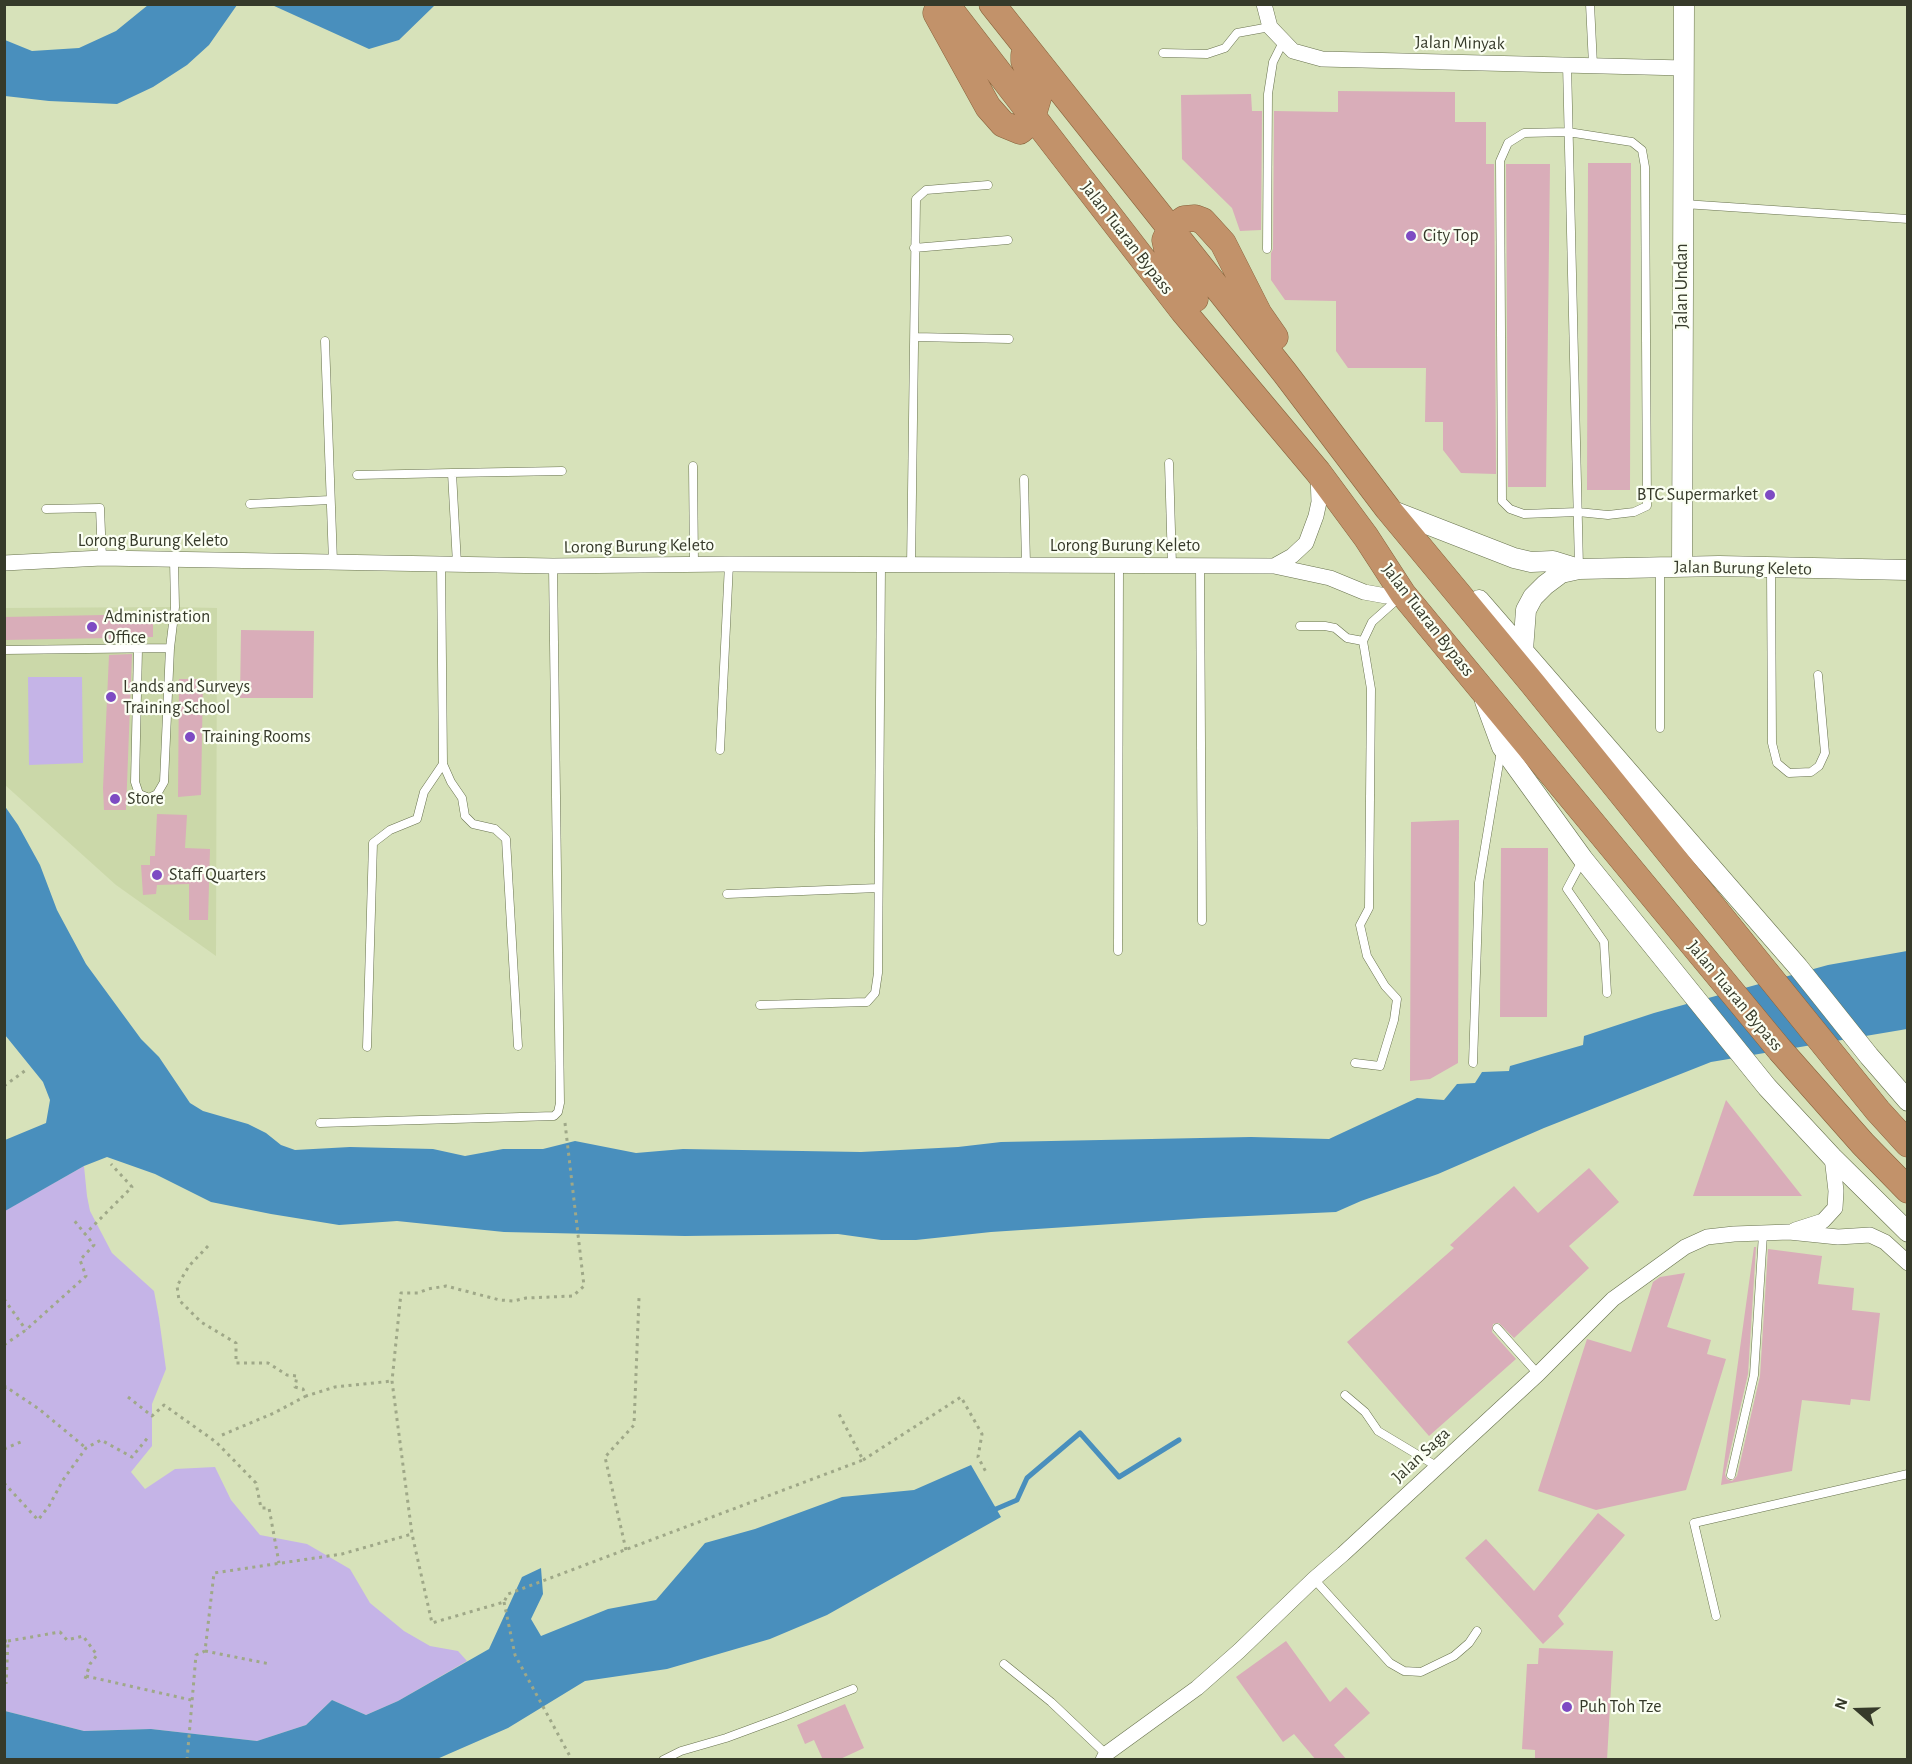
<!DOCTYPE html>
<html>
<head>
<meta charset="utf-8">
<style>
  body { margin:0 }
  #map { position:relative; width:1912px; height:1764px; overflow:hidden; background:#d7e2ba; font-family:"Alegreya Sans",sans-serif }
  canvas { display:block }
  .frame { position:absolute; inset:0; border:6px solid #363a2a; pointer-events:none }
  .north { position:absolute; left:1828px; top:1680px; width:60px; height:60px; -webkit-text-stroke:4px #fbfff3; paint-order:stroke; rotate:290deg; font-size:16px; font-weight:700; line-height:24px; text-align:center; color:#363a2a }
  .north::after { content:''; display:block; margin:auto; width:21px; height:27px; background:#363a2a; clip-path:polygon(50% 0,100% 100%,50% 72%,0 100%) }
</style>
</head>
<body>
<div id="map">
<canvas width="1912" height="1764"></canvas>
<div class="frame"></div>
<div class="north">N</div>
</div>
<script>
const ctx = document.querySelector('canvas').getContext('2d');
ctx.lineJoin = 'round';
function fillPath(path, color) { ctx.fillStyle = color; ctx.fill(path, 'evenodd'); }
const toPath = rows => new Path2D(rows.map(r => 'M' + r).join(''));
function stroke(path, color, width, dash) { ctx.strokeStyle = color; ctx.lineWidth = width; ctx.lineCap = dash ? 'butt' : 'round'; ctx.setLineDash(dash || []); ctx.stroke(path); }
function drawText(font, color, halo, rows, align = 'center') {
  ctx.font = font + ' "Alegreya Sans",sans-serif'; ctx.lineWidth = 4.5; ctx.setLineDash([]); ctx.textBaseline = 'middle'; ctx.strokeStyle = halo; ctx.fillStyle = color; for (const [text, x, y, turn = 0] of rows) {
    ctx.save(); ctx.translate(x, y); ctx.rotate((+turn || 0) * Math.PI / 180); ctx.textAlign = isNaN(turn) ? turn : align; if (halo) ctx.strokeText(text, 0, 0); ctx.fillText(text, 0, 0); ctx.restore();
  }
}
fillPath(toPath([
  [175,607,217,608,216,956,116,885,5,785,5,608]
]), '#cbd8a9');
fillPath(toPath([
  [28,677,82,677,83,763,29,765],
  [84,1166,87,1196,90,1211,112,1253,154,1291,159,1318,166,1369,152,1404,152,1446,131,1472,145,1489,175,1469,215,1467,231,1500,260,1535,307,1544,350,1569,370,1603,404,1631,430,1646,458,1651,467,1661,398,1701,366,1715,332,1700,306,1725,257,1741,151,1729,84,1731,5,1711,4,1211]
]), '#c5b4e7');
fillPath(toPath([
  [148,5,237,5,209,45,187,65,153,87,117,104,49,101,5,96,5,40,32,51,79,48,116,31],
  [272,5,435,5,399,40,369,49],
  [4,805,18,825,40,865,57,910,86,964,141,1039,159,1057,190,1103,203,1111,248,1124,266,1133,281,1145,295,1150,350,1147,433,1149,465,1156,503,1149,543,1149,575,1141,636,1153,683,1149,861,1152,958,1147,1001,1142,1251,1137,1329,1139,1417,1098,1444,1100,1457,1084,1475,1083,1482,1072,1509,1071,1510,1066,1583,1045,1584,1036,1654,1013,1828,965,1907,951,1907,1029,1711,1062,1544,1128,1438,1174,1361,1201,1336,1212,1204,1218,991,1232,916,1240,881,1240,838,1234,685,1236,504,1232,397,1221,339,1225,271,1214,211,1202,155,1174,107,1157,84,1166,5,1211,5,1140,46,1123,50,1100,43,1082,5,1035],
  [971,1465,1001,1517,827,1615,770,1639,667,1669,585,1681,508,1728,437,1759,5,1759,5,1711,84,1731,151,1729,257,1741,306,1725,332,1700,366,1715,398,1701,489,1649,522,1577,541,1568,543,1594,531,1619,541,1636,608,1609,656,1600,705,1543,755,1529,842,1497,914,1490]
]), '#498fbd');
stroke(toPath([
  [991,1509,996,1509,1017,1500,1027,1478,1080,1433,1119,1477,1179,1440]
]), '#498fbd', 5);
fillPath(toPath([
  [1338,91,1455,92,1455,122,1486,122,1486,164,1494,164,1496,474,1461,473,1443,450,1443,422,1425,422,1426,368,1348,368,1336,351,1336,301,1285,300,1271,280,1271,253,1273,249,1274,111,1338,112],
  [1251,94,1252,111,1262,111,1261,230,1240,231,1232,208,1182,159,1181,95],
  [1588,163,1631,163,1630,490,1587,490],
  [1506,164,1550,164,1546,487,1508,487],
  [153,614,153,637,133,637,133,642,109,643,109,638,4,640,4,617],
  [241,630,314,631,313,698,240,698],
  [132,654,126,810,104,810,103,788,109,655],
  [179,679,203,679,201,795,178,797],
  [157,814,187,815,185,848,210,849,208,920,189,920,189,884,157,885,156,894,143,895,141,865,150,865,150,856,155,856],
  [1459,820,1458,1063,1430,1079,1410,1081,1411,822],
  [1501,848,1548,848,1547,1017,1500,1017],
  [1726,1100,1802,1196,1693,1196],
  [1589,1168,1619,1202,1569,1246,1589,1268,1514,1338,1499,1323,1493,1324,1492,1332,1516,1359,1429,1436,1347,1342,1454,1248,1450,1245,1514,1186,1538,1213],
  [1754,1247,1756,1247,1748,1374,1725,1474,1727,1479,1732,1481,1737,1476,1760,1376,1768,1249,1822,1256,1818,1284,1854,1288,1852,1310,1880,1313,1870,1401,1851,1399,1850,1405,1802,1400,1792,1471,1721,1485],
  [1685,1273,1667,1327,1711,1340,1707,1354,1726,1359,1686,1490,1596,1510,1538,1491,1587,1339,1631,1352,1653,1282,1660,1277],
  [1598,1513,1625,1535,1558,1616,1564,1624,1543,1644,1465,1558,1486,1539,1534,1591],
  [1286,1641,1330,1702,1346,1687,1370,1713,1334,1745,1347,1760,1316,1760,1294,1734,1283,1742,1236,1677],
  [1539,1648,1613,1651,1607,1760,1535,1760,1535,1750,1522,1749,1527,1664,1538,1664],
  [845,1704,864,1748,838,1760,823,1760,814,1740,805,1744,797,1725]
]), '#d9adb9');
const service = toPath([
  [1590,4,1593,65],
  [1163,53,1207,54,1225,48,1237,33,1270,27],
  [1567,64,1579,567],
  [1568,132,1632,142,1642,150,1645,167,1647,506,1634,512,1608,515,1578,512,1524,514,1510,509,1502,501,1500,161,1508,143,1524,133,1568,132],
  [1684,204,1908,219],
  [914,248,1008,240],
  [1267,249,1268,94,1273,62,1283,42],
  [915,337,1009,339],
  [325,341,333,562],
  [1169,463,1172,565],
  [693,466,694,564],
  [452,473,562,471],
  [357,475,452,473,457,564],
  [1024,479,1026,564],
  [250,504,330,500],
  [46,509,100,508,102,558],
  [911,566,916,199,926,190,988,185],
  [1200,566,1202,921],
  [1771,569,1772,743,1777,763,1789,773,1811,772,1819,766,1825,753,1818,675],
  [1300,626,1325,626,1335,628,1347,638,1363,641],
  [138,649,135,782,139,794,149,798,157,794,164,782,170,648,175,607,174,560],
  [4,650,170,648],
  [1660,728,1660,569],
  [720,750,729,564],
  [443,764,451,782,462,798,465,816,473,824,495,829,506,839,518,1046],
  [1582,861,1567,889,1604,942,1607,993],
  [727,894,878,888],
  [1118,951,1119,565],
  [760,1005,867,1002,875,993,878,973,881,565],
  [367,1047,373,843,390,830,417,819,424,792,443,764,441,563],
  [1355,1063,1380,1066,1394,1020,1397,999,1385,986,1367,956,1360,925,1369,908,1371,689,1363,641,1372,622,1400,597],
  [1473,1063,1479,883,1501,751],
  [320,1123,554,1116,558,1112,560,1103,553,566],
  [1497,1328,1538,1374],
  [1345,1395,1365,1412,1378,1431,1438,1467],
  [1731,1475,1754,1375,1763,1234],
  [1314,1579,1390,1663,1404,1671,1421,1672,1454,1656,1469,1643,1477,1631],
  [1716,1616,1694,1523,1908,1474],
  [1004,1664,1051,1702,1106,1754],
  [663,1760,681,1751,726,1738,783,1717,853,1689]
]);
const minor = toPath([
  [1264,4,1270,27,1293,51,1322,59,1684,68],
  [4,563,102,558,553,566,729,564,1274,566,1330,578,1364,592,1386,596,1403,594],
  [1274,566,1292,556,1306,543,1316,516,1319,502,1318,474],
  [1795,1230,1823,1221,1835,1208,1836,1191,1832,1157],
  [1103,1760,1106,1754,1197,1688,1239,1651,1314,1579,1343,1554,1538,1374,1613,1299,1685,1247,1707,1237,1734,1234,1789,1232,1838,1237,1870,1235,1885,1242,1908,1263]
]);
const tertiary = toPath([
  [1388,509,1514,558,1531,562,1553,561,1579,569],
  [1682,567,1684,4],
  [1479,600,1798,967,1869,1056,1908,1101],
  [1523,650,1526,610,1533,597,1545,585,1561,573,1579,569,1719,566,1908,570],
  [1485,701,1502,747,1583,859,1767,1087,1832,1157,1908,1232]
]);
const trunk = toPath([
  [946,4,1183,311,1318,472,1366,537,1403,594,1780,1050,1863,1144,1908,1190],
  [992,4,1285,373,1388,509,1533,684,1878,1111,1908,1144],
  [936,13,988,107,1003,124,1020,131,1031,122,1039,95,1024,61,1024,55],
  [1195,299,1170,263,1165,240,1170,229,1184,219,1195,218,1203,221,1223,243,1259,314,1275,337]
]);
stroke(service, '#68724e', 9);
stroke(minor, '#68724e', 16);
stroke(tertiary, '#68724e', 21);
stroke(trunk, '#87623b', 27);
stroke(toPath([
  [4,1086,26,1070],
  [565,1123,584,1286,573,1296,526,1298,514,1301,500,1300,446,1286,428,1289,418,1293,401,1293,392,1381,412,1534,432,1623,504,1602,508,1594,863,1460,838,1412],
  [84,1235,132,1187,111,1164],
  [208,1246,189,1266,177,1286,179,1300,201,1322,236,1343,236,1363,268,1363,287,1375,297,1376,295,1387,303,1389,306,1396,335,1387,392,1381],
  [4,1299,26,1330],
  [4,1345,26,1330,86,1276,80,1260,94,1245,73,1219],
  [4,1389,6,1387,39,1409,86,1448],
  [128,1397,152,1416,164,1405,216,1442,256,1483,261,1508,269,1508,279,1563],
  [222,1435,274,1413,306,1396],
  [4,1449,23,1441],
  [863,1460,961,1397,982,1434,978,1457,987,1474],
  [4,1483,38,1520,49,1506,63,1480,86,1448,101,1440,132,1457,149,1436],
  [626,1550,605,1457,634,1425,639,1298],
  [504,1602,515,1655,572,1760],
  [4,1641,8,1641,6,1684],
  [8,1641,60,1632,67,1640,83,1636,97,1655,90,1664,84,1682],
  [205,1651,270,1664],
  [86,1676,191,1700],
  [187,1760,196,1655,205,1651,214,1573,342,1554,412,1534]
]), '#9fa888', 3, [3, 4.5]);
stroke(service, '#fff', 8);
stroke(minor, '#fff', 15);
stroke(tertiary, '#fff', 20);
stroke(trunk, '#c2926a', 26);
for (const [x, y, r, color] of [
  [1411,236,6,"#7e4bc3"],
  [1770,495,6,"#7e4bc3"],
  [92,627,6,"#7e4bc3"],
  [111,697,6,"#7e4bc3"],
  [190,737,6,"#7e4bc3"],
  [115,799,6,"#7e4bc3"],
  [157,875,6,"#7e4bc3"],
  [1567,1707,6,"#7e4bc3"]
]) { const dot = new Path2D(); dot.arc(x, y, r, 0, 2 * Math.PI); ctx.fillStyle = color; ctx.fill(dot); stroke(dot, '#fbfff3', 2); }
drawText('18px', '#363a2a', '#fbfff3', [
  ["Jalan Minyak",1460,43,1],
  ["Jalan Tuaran Bypass",1127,238,52],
  ["Jalan Undan",1682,286,-90],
  ["Lorong Burung Keleto",153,541],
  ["Lorong Burung Keleto",639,546,-1],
  ["Lorong Burung Keleto",1125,546],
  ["Jalan Burung Keleto",1743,568,1],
  ["Jalan Tuaran Bypass",1428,620,52],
  ["Jalan Tuaran Bypass",1735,996,50],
  ["Jalan Saga",1421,1455,-43]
]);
drawText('18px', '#363a2a', '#fbfff3', [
  ["City Top",1423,236],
  ["BTC Supermarket",1758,495,"right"],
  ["Administration",104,617],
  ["Office",104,638],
  ["Lands and Surveys",123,687],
  ["Training School",123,708],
  ["Training Rooms",202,737],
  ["Store",127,799],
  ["Staff Quarters",169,875],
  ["Puh Toh Tze",1579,1707]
], 'left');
</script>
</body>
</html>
